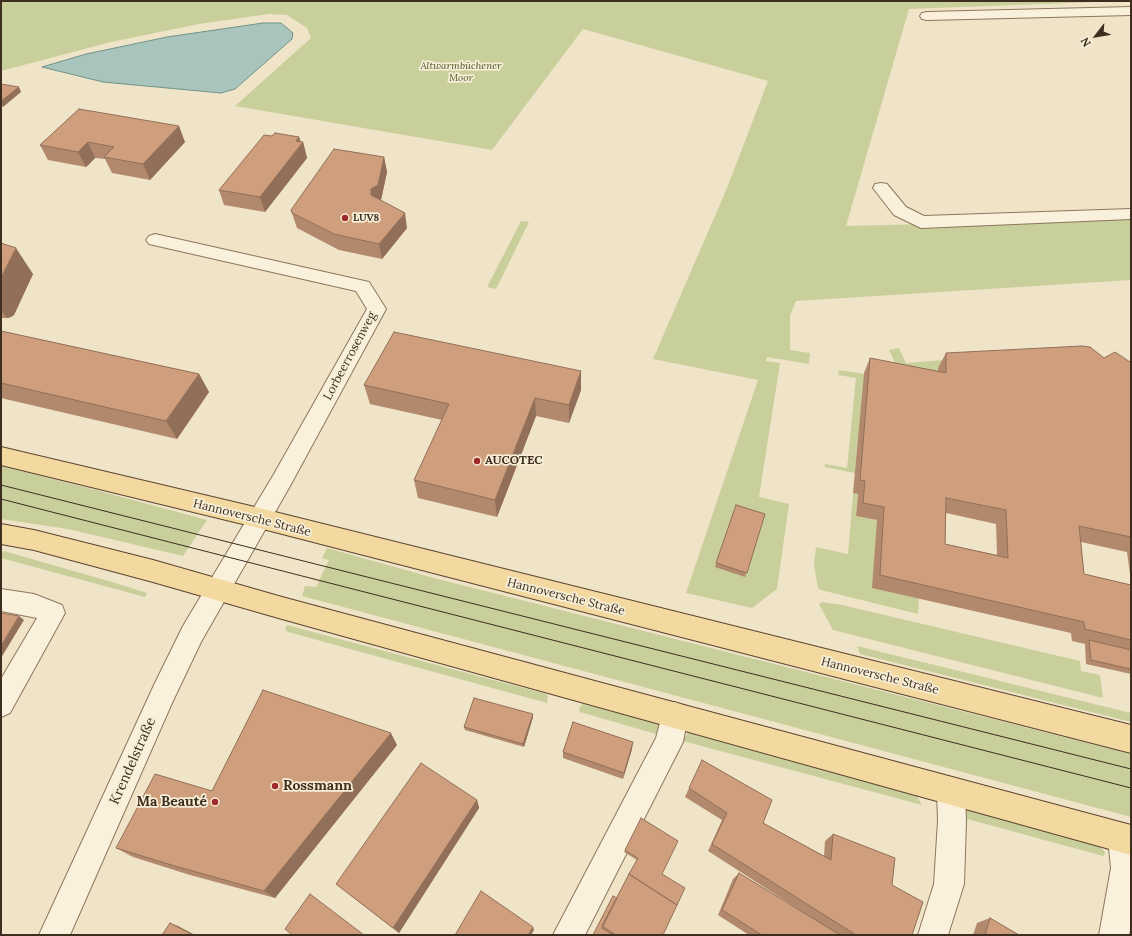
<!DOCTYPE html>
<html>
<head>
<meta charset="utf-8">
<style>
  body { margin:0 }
  #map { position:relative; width:1132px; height:936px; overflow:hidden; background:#f0e4c8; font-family:Lora,serif }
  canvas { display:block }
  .frame { position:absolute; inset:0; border:2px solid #3d2e20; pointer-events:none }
  .north { position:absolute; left:1076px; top:16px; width:40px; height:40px; -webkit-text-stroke:3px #f7eed8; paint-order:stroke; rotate:239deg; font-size:11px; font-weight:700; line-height:16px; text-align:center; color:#3d2e20 }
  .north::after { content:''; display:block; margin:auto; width:14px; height:18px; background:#3d2e20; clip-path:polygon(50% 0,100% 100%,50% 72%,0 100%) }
</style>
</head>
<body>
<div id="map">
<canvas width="1132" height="936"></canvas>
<div class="frame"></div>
<div class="north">N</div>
</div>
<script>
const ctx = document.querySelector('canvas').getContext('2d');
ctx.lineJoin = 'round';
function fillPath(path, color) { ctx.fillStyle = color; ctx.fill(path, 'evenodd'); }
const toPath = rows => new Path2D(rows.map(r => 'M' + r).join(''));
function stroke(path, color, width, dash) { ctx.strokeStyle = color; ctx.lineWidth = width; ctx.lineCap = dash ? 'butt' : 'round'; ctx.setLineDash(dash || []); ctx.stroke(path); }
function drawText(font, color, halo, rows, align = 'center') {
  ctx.font = font + ' Lora,serif'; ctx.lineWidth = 3.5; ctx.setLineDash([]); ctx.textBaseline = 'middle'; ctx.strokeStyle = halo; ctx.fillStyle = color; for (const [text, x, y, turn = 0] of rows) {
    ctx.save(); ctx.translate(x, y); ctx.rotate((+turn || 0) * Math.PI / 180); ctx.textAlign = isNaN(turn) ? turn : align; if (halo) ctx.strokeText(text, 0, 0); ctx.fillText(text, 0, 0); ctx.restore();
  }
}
fillPath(toPath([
  [1,1,1123,1,909,9,846,226,1131,219,1131,280,796,301,790,316,790,350,810,353,809,364,767,357,766,361,780,363,759,497,789,504,777,589,752,608,686,593,758,380,653,359,727,188,768,81,583,29,492,150,235,106,311,38,307,28,287,15,269,14,199,24,111,42,1,71],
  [521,221,529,222,496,289,487,287],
  [899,348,906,363,957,359,938,375,897,367,889,350],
  [839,370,864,374,855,473,825,467,825,464,847,468,856,378,838,375],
  [1,466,92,489,207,520,183,556,68,529,1,519],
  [853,493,858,494,856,516,877,520,919,598,918,614,821,590,818,588,814,565,816,547,848,554],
  [327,548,434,578,1131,754,1131,817,302,596,305,586,316,587,329,560,322,558],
  [4,551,112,582,147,593,145,597,1,558,1,554],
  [822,602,842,605,1080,661,1081,671,1100,675,1103,698,833,630,820,606,819,604],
  [287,625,546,694,548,696,547,703,288,632,285,629],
  [857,646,1131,713,1131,722,860,654],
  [583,704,660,724,659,729,656,734,580,712,579,708],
  [688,733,917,796,922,805,683,741,682,740],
  [967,810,1098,845,1104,851,1105,854,1103,856,960,817,959,815]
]), '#c9cf9b');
const water = toPath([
  [263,23,281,23,293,33,292,39,235,89,221,93,103,82,42,67,86,54,167,37,263,23]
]);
fillPath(water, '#a9c4bc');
stroke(water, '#6f938a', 1);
const minor = toPath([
  [1131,7,1131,15,927,20,922,19,920,16,922,13,927,12,1131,7],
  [881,183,887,184,906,207,924,216,1131,209,1131,219,921,228,894,215,873,188,875,184,881,183],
  [155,234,369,282,386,309,290,486,201,642,172,703,70,935,39,935,154,685,183,626,274,474,367,309,356,291,149,244,146,240,149,236,155,234],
  [1,589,34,594,62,605,65,613,10,713,1,717,1,679,37,618,1,611,1,589],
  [675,702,684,706,688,715,683,742,585,935,553,935,656,738,662,715,666,706,675,702],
  [951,777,961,781,965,791,966,821,964,884,948,935,918,935,934,884,938,821,937,791,941,781,951,777],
  [1123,823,1131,827,1131,926,1129,935,1099,935,1111,868,1108,838,1113,828,1123,823]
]);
const major = toPath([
  [1,447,259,508,1131,725,1131,753,259,528,1,465,1,447],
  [1,524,34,530,153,560,282,597,1131,825,1131,855,282,619,153,582,34,550,1,544,1,524]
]);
stroke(minor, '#8d765c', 2);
stroke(major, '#5b4430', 2);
fillPath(minor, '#faf1dc');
fillPath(major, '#f3d9a0');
stroke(toPath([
  [1,485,1131,769],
  [1,499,1131,788]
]), '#3d2e20', 1);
fillPath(toPath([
  [79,109,185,142,150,180,112,173,105,159,95,158,86,167,48,160,40,145],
  [272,136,299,137,301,142,303,142,307,158,265,212,224,205,219,190],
  [384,157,387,172,381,200,407,228,382,259,339,250,297,228,291,210],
  [1,243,33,274,14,315,11,317,7,318,1,318],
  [1,331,199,374,209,392,177,439,1,398],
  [946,353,1104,358,1130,362,1131,362,1131,582,1127,552,1081,542,1084,574,1131,585,1131,674,1086,664,1085,644,1072,641,1071,633,872,588,877,520,856,516,858,494,853,493,864,373,870,358,938,371,938,368],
  [946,513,996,524,997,555,945,544],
  [581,371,581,390,569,423,536,416,497,517,418,498,414,480,442,420,370,404,364,385],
  [736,505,765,514,745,577,715,567],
  [533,714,533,717,524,747,465,730,464,727],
  [397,745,275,898,190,875,133,857,116,848,212,791],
  [632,749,623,779,563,758,563,752],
  [689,788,763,823,824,856,825,841,833,834,892,885,912,935,749,935,718,915,733,879,739,873,820,923,708,851,722,820,685,797],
  [477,800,479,808,399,933,336,884],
  [625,850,662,874,663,935,593,935,617,898,637,860,624,852],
  [990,918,1019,935,973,935,977,923]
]), '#b2896c');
fillPath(toPath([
  [19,87,21,92,3,107,1,104,1,101],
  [179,126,185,142,150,180,143,164],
  [299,137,301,144,303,142,307,158,265,212,260,197],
  [88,142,95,158,86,167,78,152],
  [384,157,387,172,381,200,371,195,371,189],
  [405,213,407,228,382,259,379,244],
  [16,248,33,274,14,315,11,317,7,318,1,310,1,278],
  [581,371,581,390,569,423,569,405],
  [199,374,209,392,177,439,166,421],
  [535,398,536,416,497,517,495,500],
  [19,616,24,620,1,658,1,646],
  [533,714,533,717,524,747,523,744],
  [391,733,397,745,275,898,264,891],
  [633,742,632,749,623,779,624,773],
  [477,800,479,808,399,933,393,928],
  [170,923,178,926,195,935,193,935],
  [533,927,534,930,531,935,528,935]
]), '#916f58');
const building = toPath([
  [1,84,19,87,1,101,1,84],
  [79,109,179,126,143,164,104,157,114,147,88,142,78,152,40,145,79,109],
  [275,133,299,137,296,141,303,142,260,197,219,190,264,135,272,136,275,133],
  [334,149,384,157,378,185,371,189,371,195,405,213,379,244,334,234,292,213,291,210,334,149],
  [1,243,16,248,1,278,1,243],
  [1,331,199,374,166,421,1,383,1,331],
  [394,332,581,371,569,405,535,398,495,500,414,480,449,404,364,385,394,332],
  [1082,346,1090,347,1104,358,1115,352,1130,362,1131,362,1131,537,1079,526,1084,574,1131,585,1131,640,1085,629,1084,622,880,575,884,507,863,503,865,481,860,480,870,358,946,373,946,353,1082,346],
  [946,498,1006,510,1008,558,945,544,946,498],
  [736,505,765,514,747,573,716,563,736,505],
  [1,613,19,616,1,646,1,613],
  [1089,640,1131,650,1131,669,1091,660,1089,640],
  [263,690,391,733,264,891,175,866,116,848,155,774,212,791,263,690],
  [474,698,533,714,523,744,464,727,474,698],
  [573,722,633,742,624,773,563,752,573,722],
  [702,760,772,800,763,823,831,860,833,834,895,858,892,885,923,902,912,935,856,935,712,844,727,813,689,788,702,760],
  [421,763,477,800,393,928,336,884,421,763],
  [641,818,678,841,662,874,685,888,677,905,629,874,638,858,625,850,641,818],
  [739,873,840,935,762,935,722,910,739,873],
  [629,874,677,905,663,935,616,935,602,926,629,874],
  [481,891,533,927,528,935,455,935,481,891],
  [310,894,364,935,292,935,285,929,310,894],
  [613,896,617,898,602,928,613,935,593,935,613,896],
  [990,918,1019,935,985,935,990,918],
  [170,923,193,935,162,935,170,923]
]);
fillPath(building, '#cf9f7d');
stroke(building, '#916f58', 1);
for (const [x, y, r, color] of [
  [345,218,4,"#9e2a2b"],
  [477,461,4,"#9e2a2b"],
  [275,786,4,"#9e2a2b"],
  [215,802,4,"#9e2a2b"]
]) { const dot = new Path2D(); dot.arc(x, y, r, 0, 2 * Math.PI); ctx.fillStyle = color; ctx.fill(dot); stroke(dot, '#f7eed8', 1.5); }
drawText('italic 10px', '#4d5a26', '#f7eed8', [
  ["Altwarmbüchener",461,66],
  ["Moor",461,78]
]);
drawText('bold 10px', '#3d2e20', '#f7eed8', [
  ["LUV8",353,218]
], 'left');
drawText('12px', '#3d2e20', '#f7eed8', [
  ["Lorbeerrosenweg",350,356,-62],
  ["Hannoversche Straße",252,518,14],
  ["Hannoversche Straße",566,597,14],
  ["Hannoversche Straße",880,676,14]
]);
drawText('bold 12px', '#3d2e20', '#f7eed8', [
  ["AUCOTEC",485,461]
], 'left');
drawText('14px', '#3d2e20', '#f7eed8', [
  ["Krendelstraße",133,761,-66]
]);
drawText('bold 14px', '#3d2e20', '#f7eed8', [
  ["Rossmann",283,786],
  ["Ma Beauté",207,802,"right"]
], 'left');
</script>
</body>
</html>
